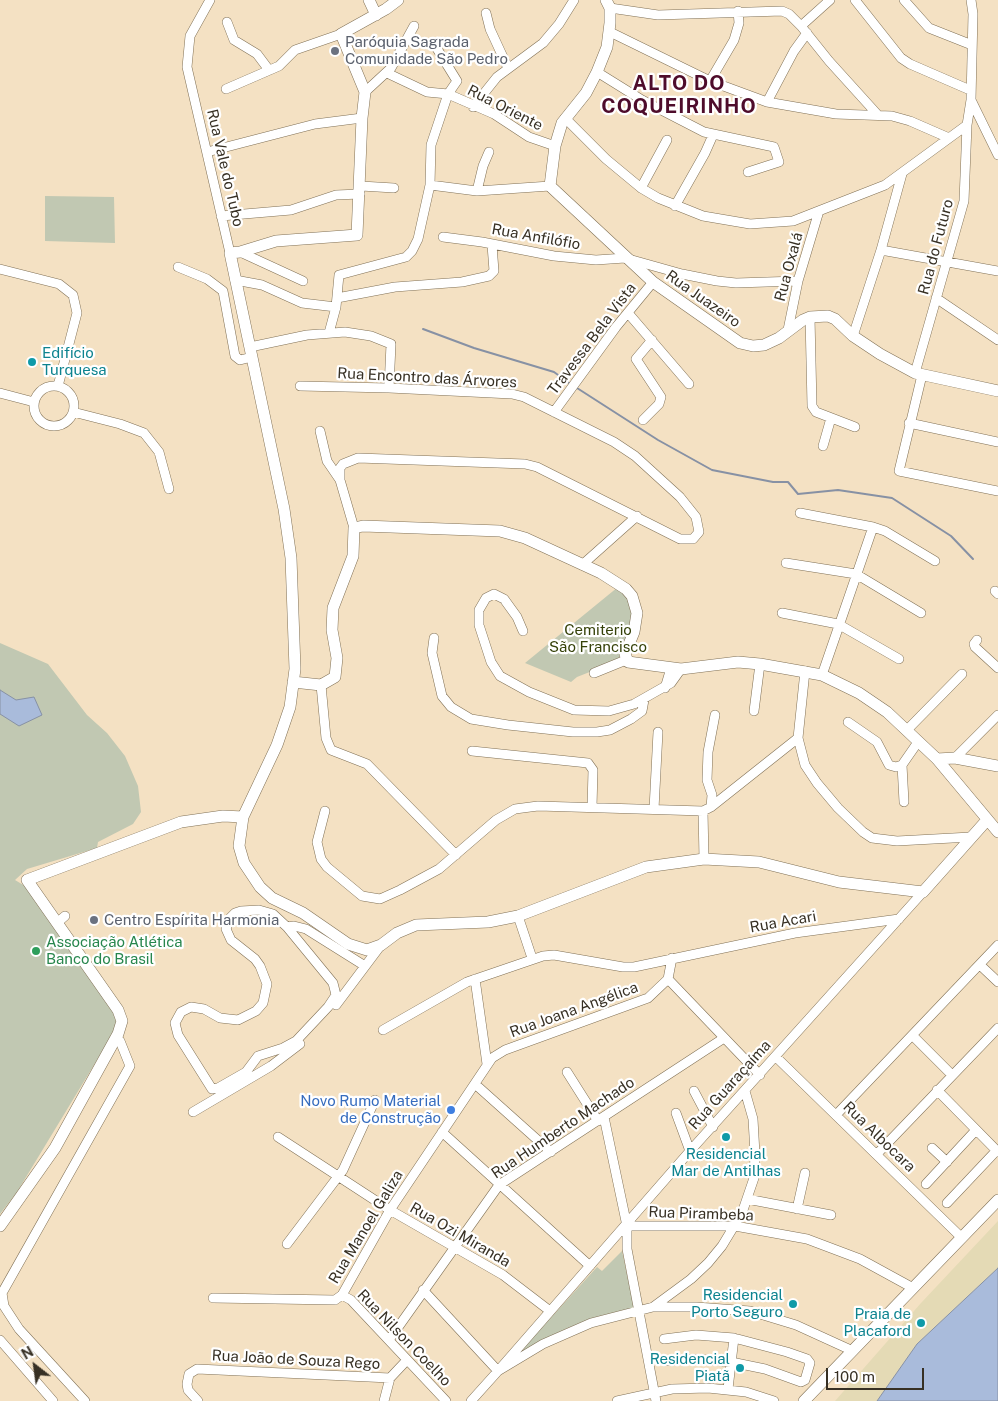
<!DOCTYPE html>
<html>
<head>
<meta charset="utf-8">
<style>
  body { margin:0 }
  #map { position:relative; width:998px; height:1401px; overflow:hidden; background:#f4e1c3; font-family:"Public Sans",sans-serif }
  canvas { display:block }
  .north { position:absolute; left:10px; top:1341px; width:50px; height:50px; -webkit-text-stroke:4px #fff; paint-order:stroke; rotate:330deg; font-size:14px; font-weight:700; line-height:20px; text-align:center; color:#373024 }
  .north::after { content:''; display:block; margin:auto; width:18px; height:22px; background:#373024; clip-path:polygon(50% 0,100% 100%,50% 72%,0 100%) }
  .scale { position:absolute; left:826px; top:1368px; width:98px; height:22px; box-sizing:border-box; border:2px solid #373024; border-top:0; padding-left:6px; font-size:15px; line-height:18px; white-space:nowrap; color:#373024; -webkit-text-stroke:4px #fff; paint-order:stroke }
</style>
</head>
<body>
<div id="map">
<canvas width="998" height="1401"></canvas>
<div class="north">N</div>
<div class="scale">100 m</div>
</div>
<script>
const ctx = document.querySelector('canvas').getContext('2d');
ctx.lineJoin = 'round';
function fillPath(path, color) { ctx.fillStyle = color; ctx.fill(path, 'evenodd'); }
const toPath = rows => new Path2D(rows.map(r => 'M' + r).join(''));
function stroke(path, color, width, dash) { ctx.strokeStyle = color; ctx.lineWidth = width; ctx.lineCap = dash ? 'butt' : 'round'; ctx.setLineDash(dash || []); ctx.stroke(path); }
function drawText(font, color, halo, rows, align = 'center') {
  ctx.font = font + ' "Public Sans",sans-serif'; ctx.lineWidth = 4.5; ctx.setLineDash([]); ctx.textBaseline = 'middle'; ctx.strokeStyle = halo; ctx.fillStyle = color; for (const [text, x, y, turn = 0] of rows) {
    ctx.save(); ctx.translate(x, y); ctx.rotate((+turn || 0) * Math.PI / 180); ctx.textAlign = isNaN(turn) ? turn : align; if (halo) ctx.strokeText(text, 0, 0); ctx.fillText(text, 0, 0); ctx.restore();
  }
}
fillPath(toPath([
  [45,196,114,197,115,243,45,241],
  [618,587,632,601,635,613,620,660,577,677,571,682,525,663],
  [0,643,48,664,87,715,107,733,125,756,138,786,141,812,133,824,98,842,97,848,27,869,15,880,25,886,117,1016,117,1027,17,1192,0,1214],
  [622,1251,634,1307,568,1328,517,1355,597,1267,602,1271]
]), '#c1c8b2');
fillPath(toPath([
  [998,1221,998,1268,917,1344,877,1401,835,1401,921,1303]
]), '#e4dab5');
const water = toPath([
  [0,690,16,700,34,697,42,715,19,726,0,714,0,690],
  [998,1268,998,1401,877,1401,917,1344,998,1268]
]);
fillPath(water, '#a9bbdb');
stroke(water, '#8791a4', 1);
stroke(toPath([
  [423,329,474,348,554,372,569,383],
  [577,388,658,440,712,470,773,482,788,482,798,494,838,490,892,498,951,536,973,559]
]), '#8791a4', 2);
const minor = toPath([
  [210,0,190,36,187,67,230,253],
  [855,0,901,58,910,64,970,90],
  [904,0,929,28,972,45],
  [610,8,658,15,782,11,789,14,801,26,829,61,877,114],
  [486,13,490,29,508,68],
  [227,22,234,40,257,54,269,70],
  [801,26,830,0],
  [610,32,710,81,767,102,836,114,892,116,910,121,949,138],
  [597,72,642,100,704,132,774,147,779,162,748,172],
  [387,73,427,92,448,94,494,114,529,137,555,146],
  [710,81,734,40,739,23,738,11],
  [226,89,279,66,295,50,341,34],
  [365,92,391,68,414,26],
  [971,100,998,155],
  [767,102,794,51,807,33],
  [473,107,497,77,543,43,559,24,574,0],
  [565,118,606,159,641,188,658,198,703,216,750,224,793,221,885,185,967,125],
  [207,152,315,124,362,118],
  [430,185,477,191,550,186],
  [361,186,394,188],
  [641,188,667,140],
  [477,191,483,166,489,152],
  [675,206,705,153,713,135],
  [221,216,291,210,336,195,360,194],
  [443,237,482,242,554,256,596,260,625,258,682,274,717,281,736,283,798,281],
  [881,250,998,271],
  [240,252,303,281],
  [178,267,207,279,223,291,235,356,240,360,252,357],
  [0,269,59,284,73,295,77,313,58,386],
  [235,280,262,285,302,303,336,307],
  [337,298,395,287,462,282,489,276,494,271,492,245],
  [936,298,998,340],
  [628,313,689,384],
  [810,317,812,406,816,412,855,427],
  [788,330,798,281,819,211],
  [329,333,336,307,339,275,406,257,412,251,418,239,430,185,431,145,448,94,457,81,436,47],
  [853,336,881,250,902,174],
  [250,347,307,335,345,332,371,336,391,344,389,388],
  [915,373,964,201,967,125,971,100,973,14,971,0],
  [922,375,899,471,998,491],
  '34 406a20 20 0 1 1 40 0a20 20 0 1 1-40 0Z',
  [300,386,389,388,512,394,524,397,614,442,635,456,680,497,696,517,699,532,693,539,680,539,537,467,525,464,358,458,343,464,340,468,340,480],
  [0,393,34,402],
  [73,412,120,424,144,433,159,452,169,489],
  [554,412,616,327,653,282],
  [643,420,659,404,661,397,636,359,652,340],
  [909,423,998,442],
  [320,431,327,461,340,480,354,528],
  [823,446,831,418],
  [800,513,873,527,885,531,935,561],
  [786,563,856,574,921,613],
  [582,565,637,516],
  [995,591,998,594],
  [782,613,838,624,899,659],
  [523,631,517,617,504,599,494,594,486,598,479,610,479,625,491,662,500,676,529,692,574,710,609,711,634,704,671,683,681,669],
  [434,638,432,653,442,696,451,707,471,719,508,725,573,732,597,732,610,730,631,719,642,711,644,700],
  [977,640,974,644,975,647,998,668],
  [594,673,626,660],
  [822,675,873,527],
  [321,685,326,738,331,750,367,764,456,855],
  [665,688,671,668],
  [754,711,760,664],
  [848,722,877,742,889,765,896,767,902,765],
  [907,730,962,674],
  [798,738,805,765,817,783,838,808,863,832,872,838,897,841,971,837],
  [472,751,588,763,593,770,592,807],
  [955,758,998,715],
  [904,802,902,765,918,742],
  [711,807,712,795,707,780,708,752,715,715],
  [654,809,658,732],
  [325,811,317,842,321,859,327,867,362,896,380,899,400,890,439,869,496,820,515,809,538,806,703,811,711,807,798,738,805,671],
  [703,811,704,859],
  [259,910,273,914,287,927,333,983,336,995,328,1007,296,1041,283,1048,258,1056,246,1072,218,1088,212,1089,178,1035,175,1023,181,1012,191,1007,204,1009,220,1018,238,1020,256,1011,263,1003,267,984,260,966,255,959,231,940,226,929,230,918,235,913,241,911,259,910],
  [518,916,532,958],
  [57,923,65,916],
  [287,927,294,926,306,929,365,966],
  [672,958,668,979,760,1075],
  [980,965,998,982],
  [475,979,487,1064],
  [336,1005,381,945],
  [383,1030,467,982,543,956,554,955,623,967,634,967,795,933,899,919],
  [913,1036,952,1075],
  [776,1057,962,1238],
  [567,1072,598,1121],
  [475,1084,551,1152],
  [937,1090,998,1152],
  [694,1091,713,1127],
  [193,1112,271,1066,300,1044],
  [676,1113,690,1151],
  [836,1115,998,945],
  [604,1117,627,1226,627,1249,656,1401],
  [442,1132,590,1266],
  [278,1137,390,1210,503,1275,550,1311],
  [932,1148,947,1162],
  [877,1154,998,1028],
  [926,1184,976,1130],
  [747,1199,831,1215],
  [947,1203,997,1150],
  [797,1209,805,1173],
  [627,1226,735,1226,807,1239,860,1259,913,1288],
  [287,1244,343,1170,375,1100],
  [423,1290,498,1371,690,1151,923,892],
  [342,1295,351,1300,446,1401],
  [213,1298,335,1300,342,1295,390,1210,492,1058,505,1050,648,998,668,979],
  [653,1307,691,1279,708,1263,722,1246,742,1213,754,1178,755,1154,753,1119,745,1091],
  [664,1339,696,1335,734,1338,787,1352,807,1359,810,1363,805,1380,801,1382,765,1369,731,1362,696,1359,668,1361],
  [0,1340,53,1401],
  [389,1340,499,1185,724,1038],
  [728,1389,734,1338],
  [85,1401,19,1329,4,1306,2,1293,130,1066,120,1041,116,1038],
  [198,1401,188,1390,187,1384,189,1374,197,1369,390,1378,407,1360],
  [384,1401,390,1378],
  [471,1401,498,1371,543,1344,591,1323,653,1307,696,1307,750,1311,796,1325,853,1351],
  [617,1401,672,1389,708,1388,746,1392,774,1401]
]);
const major = toPath([
  [369,0,376,15],
  [398,0,386,9,341,34,365,92,362,118,357,235,276,241,240,252,230,253,284,509,291,558,295,669,290,707,277,745,243,817,239,846,244,863,260,887,272,898,303,913,348,944,367,950,381,945,397,933,416,925,488,922,518,916,646,867,704,859,759,862,839,882,923,892,987,820],
  [606,0,610,8,610,23,607,47,597,72,586,93,562,123,555,146,550,186,653,282,740,343,753,346,764,345,779,338,803,320,810,317,828,316,835,319,853,336,880,354,915,373,998,391],
  [293,682,321,685,335,677,337,658,332,630,333,608,353,556,354,528,363,526,500,531,525,538,601,573,626,589,632,596,637,613,634,632,625,654,628,662,681,669,738,662,760,664,822,675,859,693,887,712,937,759,998,832],
  [937,759,955,758,998,766],
  [0,1226,55,1148,118,1034,122,1021,118,1010,27,880,181,822,223,816,243,817],
  [804,1401,998,1200]
]);
stroke(minor, '#817156', 10);
stroke(major, '#817156', 12);
stroke(minor, '#fff', 9);
stroke(major, '#fff', 11);
for (const [x, y, r, color] of [
  [335,51,5,"#6b7280"],
  [32,362,5,"#0f9aa8"],
  [94,920,5,"#6b7280"],
  [36,951,5,"#2e9e5b"],
  [451,1110,5,"#3f7fe0"],
  [726,1137,5,"#0f9aa8"],
  [793,1304,5,"#0f9aa8"],
  [921,1323,5,"#0f9aa8"],
  [740,1368,5,"#0f9aa8"]
]) { const dot = new Path2D(); dot.arc(x, y, r, 0, 2 * Math.PI); ctx.fillStyle = color; ctx.fill(dot); stroke(dot, '#fff', 2); }
drawText('15px', '#5b616d', '#fff', [
  ["Paróquia Sagrada",345,42],
  ["Comunidade São Pedro",345,59],
  ["Centro Espírita Harmonia",104,920]
], 'left');
drawText('15px', '#373024', '#fff', [
  ["Rua Oriente",505,108,27],
  ["Rua Vale do Tubo",225,168,77],
  ["Rua Anfilófio",536,237,10],
  ["Rua do Futuro",936,247,-75],
  ["Rua Oxalá",789,267,-75],
  ["Rua Juazeiro",703,299,35],
  ["Travessa Bela Vista",592,339,-53],
  ["Rua Encontro das Árvores",427,378,3],
  ["Rua Acari",783,922,-10],
  ["Rua Joana Angélica",574,1010,-20],
  ["Rua Guaraçaíma",730,1085,-48],
  ["Rua Humberto Machado",563,1128,-34],
  ["Rua Albocara",879,1137,44],
  ["Rua Pirambeba",701,1214,2],
  ["Rua Manoel Galiza",366,1227,-59],
  ["Rua Ozi Miranda",460,1235,30],
  ["Rua Nilson Coelho",404,1338,46],
  ["Rua João de Souza Rego",296,1360,3]
]);
drawText('15px', '#0d838f', '#fff', [
  ["Edifício",42,353,"left"],
  ["Turquesa",42,370,"left"],
  ["Residencial",726,1154,"center"],
  ["Mar de Antilhas",726,1171,"center"],
  ["Residencial",783,1295],
  ["Porto Seguro",783,1312],
  ["Praia de",911,1314],
  ["Placaford",911,1331],
  ["Residencial",730,1359],
  ["Piatã",730,1376]
], 'right');
drawText('15px', '#364209', '#fff', [
  ["Cemiterio",598,630],
  ["São Francisco",598,647]
]);
drawText('15px', '#27864d', '#fff', [
  ["Associação Atlética",46,942],
  ["Banco do Brasil",46,959]
], 'left');
drawText('15px', '#366cbe', '#fff', [
  ["Novo Rumo Material",441,1101],
  ["de Construção",441,1118]
], 'right');
ctx.letterSpacing = '1px';
drawText('bold 20px', '#4e0c2b', '#fff', [
  ["ALTO DO",679,84],
  ["COQUEIRINHO",679,107]
]);
ctx.letterSpacing = '0px';
</script>
</body>
</html>
